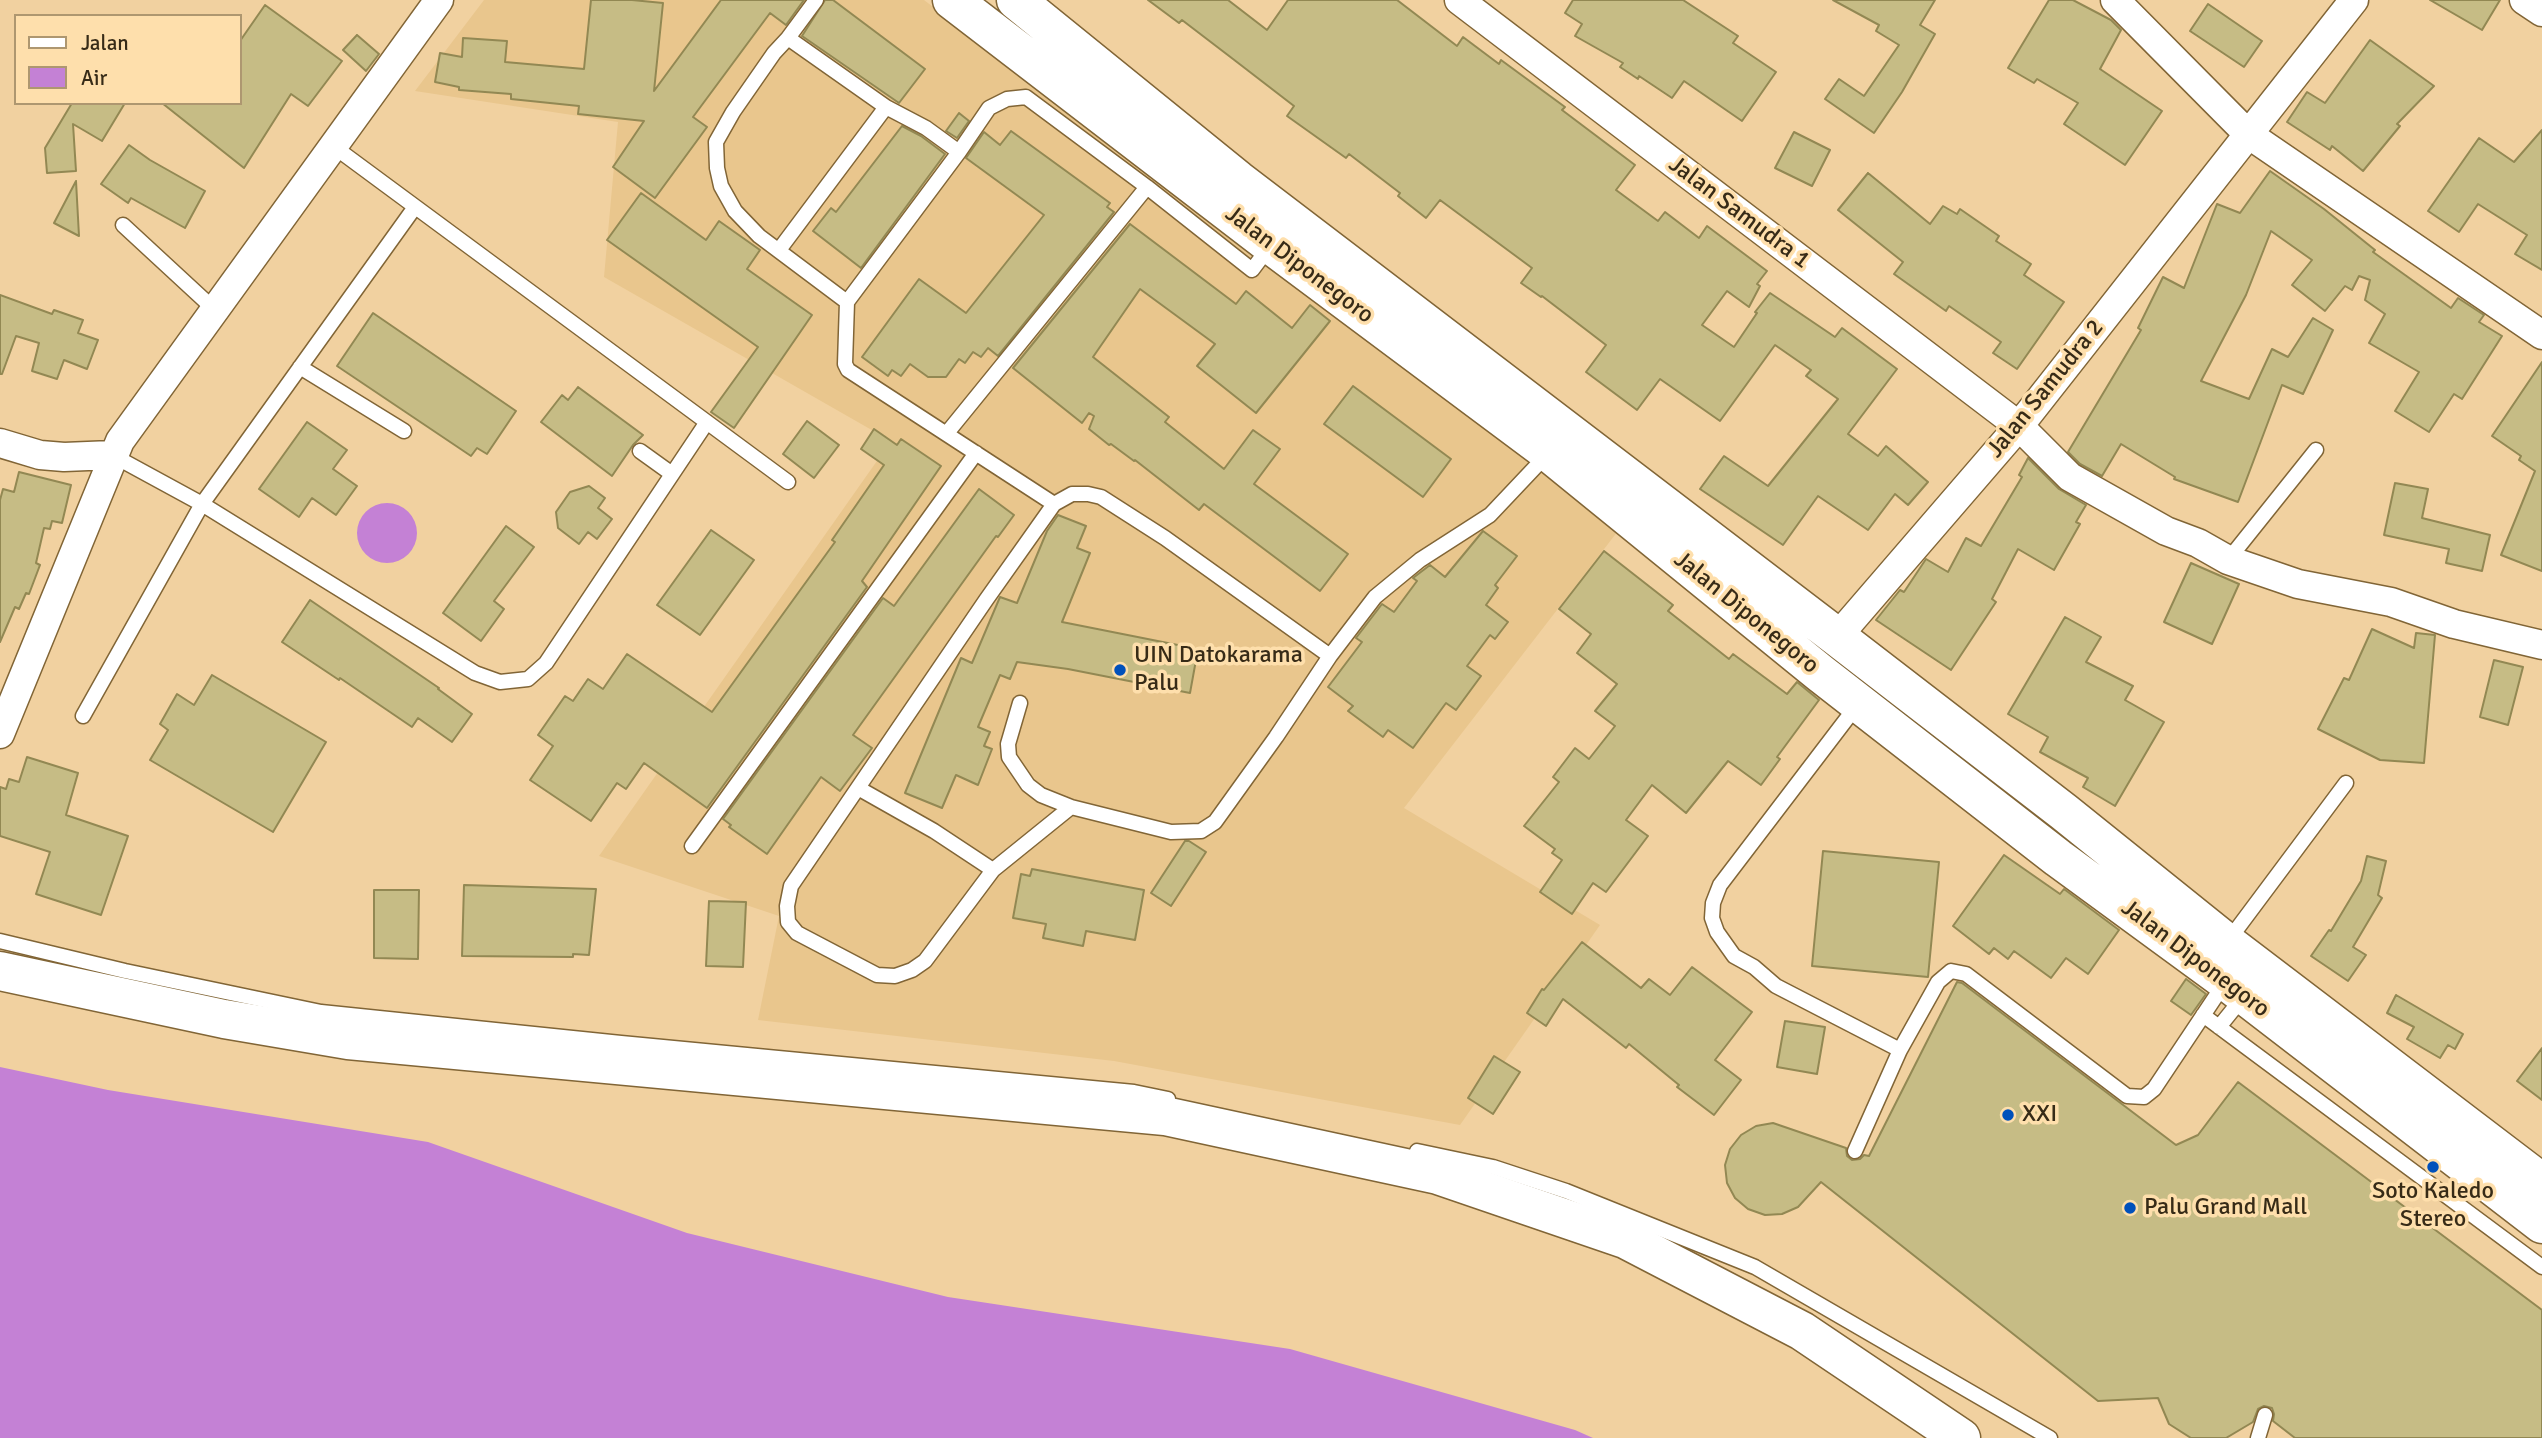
<!DOCTYPE html>
<html>
<head>
<meta charset="utf-8">
<style>
  body { margin:0 }
  #map { position:relative; width:2542px; height:1438px; overflow:hidden; background:#f1d1a0; font-family:Signika,sans-serif }
  canvas { display:block }
  .legend { position:absolute; left:14px; top:14px; width:228px; height:91px; box-sizing:border-box; background:#fedfac; border:2px solid #ae9770; margin:0; padding:9px 12px; list-style:none; font-size:21px; color:#372b17 }
  .legend li { display:flex; align-items:center; gap:14px; height:35px }
  .legend b { width:35px; border:2px solid #ae9770 }
</style>
</head>
<body>
<div id="map">
<canvas width="2542" height="1438"></canvas>
<ul class="legend">
<li><b style="height:9px;background:#fff"></b>Jalan</li>
<li><b style="height:19px;background:#c481d5"></b>Air</li>
</ul>
</div>
<script>
const ctx = document.querySelector('canvas').getContext('2d');
ctx.lineJoin = 'round';
function fillPath(path, color) { ctx.fillStyle = color; ctx.fill(path, 'evenodd'); }
const toPath = rows => new Path2D(rows.map(r => 'M' + r).join(''));
function stroke(path, color, width, dash) { ctx.strokeStyle = color; ctx.lineWidth = width; ctx.lineCap = dash ? 'butt' : 'round'; ctx.setLineDash(dash || []); ctx.stroke(path); }
function drawText(font, color, halo, rows, align = 'center') {
  ctx.font = font + ' Signika,sans-serif'; ctx.lineWidth = 7; ctx.setLineDash([]); ctx.textBaseline = 'middle'; ctx.strokeStyle = halo; ctx.fillStyle = color; for (const [text, x, y, turn = 0] of rows) {
    ctx.save(); ctx.translate(x, y); ctx.rotate((+turn || 0) * Math.PI / 180); ctx.textAlign = isNaN(turn) ? turn : align; if (halo) ctx.strokeText(text, 0, 0); ctx.fillText(text, 0, 0); ctx.restore();
  }
}
fillPath(toPath([
  [484,0,924,0,1618,531,1404,808,1600,925,1460,1125,1114,1061,758,1020,779,916,599,856,891,441,604,277,618,122,415,91]
]), '#e9c68d');
fillPath(toPath([
  '357 533a30 30 0 1 1 60 0a30 30 0 1 1-60 0Z',
  [0,1067,108,1090,428,1142,687,1233,948,1297,1290,1349,1575,1430,1593,1438,0,1438]
]), '#c481d5');
const building = toPath([
  [591,0,632,0,663,3,654,91,721,0,804,0,786,25,770,13,693,117,707,127,655,198,613,167,644,121,578,114,579,106,511,99,511,94,459,90,459,87,435,82,440,53,462,57,463,38,507,41,505,62,584,69,591,0],
  [825,0,833,0,925,69,899,103,802,36,825,0],
  [1148,0,1228,0,1267,30,1288,0,1397,0,1457,46,1463,37,1499,64,1501,60,1565,107,1562,110,1635,165,1616,190,1658,221,1665,212,1699,238,1707,226,1767,271,1757,284,1760,286,1749,307,1727,291,1702,325,1734,347,1757,313,1755,312,1770,293,1835,337,1842,328,1897,369,1848,434,1878,456,1886,446,1928,482,1908,505,1895,494,1868,530,1818,496,1783,545,1700,489,1724,456,1768,486,1838,399,1806,376,1811,370,1775,345,1720,421,1660,379,1637,410,1586,372,1606,345,1542,296,1541,297,1521,283,1532,268,1440,200,1426,218,1398,196,1400,193,1349,154,1346,158,1287,116,1294,106,1233,59,1182,20,1179,23,1148,0],
  [1573,0,1683,0,1738,36,1733,43,1776,72,1742,121,1684,81,1672,98,1639,76,1638,79,1620,67,1623,63,1575,36,1582,24,1565,13,1573,0],
  [1833,0,1935,0,1920,25,1935,34,1902,92,1874,133,1825,99,1839,79,1864,96,1899,45,1876,31,1879,25,1833,0],
  [2049,0,2073,0,2111,20,2121,30,2100,69,2162,111,2125,165,2064,124,2078,103,2037,79,2034,83,2008,68,2049,0],
  [2430,0,2500,0,2482,30,2430,0],
  [2208,4,2262,41,2244,67,2190,31,2208,4],
  [265,5,342,61,308,106,291,94,244,168,162,103,240,103,240,41,265,5],
  [357,35,379,54,366,71,343,50,357,35],
  [2370,40,2434,86,2397,124,2400,126,2363,171,2332,146,2330,150,2287,122,2307,92,2325,103,2370,40],
  [72,103,125,103,102,141,73,124,76,171,47,173,45,148,72,103],
  [959,113,969,121,957,138,946,131,959,113],
  [902,126,921,136,945,154,861,268,813,231,831,208,836,212,902,126],
  [2542,130,2542,270,2515,254,2527,235,2478,204,2459,232,2428,211,2479,138,2514,162,2542,130],
  [1011,131,1110,203,1107,207,1114,212,998,356,988,348,981,357,973,352,965,363,959,359,946,377,928,377,910,364,901,376,892,370,888,376,862,357,919,279,966,313,1044,215,966,158,984,132,1000,145,1011,131],
  [1794,132,1830,150,1812,186,1775,168,1794,132],
  [129,145,150,160,205,191,185,228,131,198,128,203,101,184,129,145],
  [2270,171,2324,209,2375,250,2373,252,2451,308,2458,298,2484,315,2479,322,2502,336,2462,399,2454,394,2429,432,2395,411,2419,372,2369,343,2385,314,2365,300,2370,280,2359,276,2352,290,2345,286,2325,311,2292,285,2312,260,2271,231,2246,295,2201,381,2249,399,2272,349,2288,357,2313,318,2333,330,2303,394,2282,385,2238,502,2174,479,2175,477,2121,444,2102,476,2080,464,2068,452,2141,330,2138,328,2163,277,2184,288,2217,204,2240,213,2270,171],
  [1868,173,1930,224,1943,206,1957,214,1960,209,1999,236,1996,241,2031,264,2024,275,2064,302,2017,369,1993,353,2001,342,1949,306,1946,311,1894,274,1903,262,1838,210,1868,173],
  [76,181,79,236,54,223,76,181],
  [641,193,706,240,719,221,760,250,747,269,812,315,734,428,711,412,758,347,607,240,641,193],
  [1130,224,1236,304,1246,291,1292,328,1310,305,1330,321,1256,413,1197,366,1215,344,1140,289,1093,357,1169,417,1165,422,1224,469,1253,430,1280,449,1254,484,1348,554,1320,591,1204,504,1199,510,1135,460,1134,461,1111,444,1109,445,1089,429,1094,416,1089,413,1082,423,1013,368,1130,224],
  [0,295,52,314,54,310,83,320,78,333,98,340,87,369,64,360,57,379,32,371,39,343,16,336,2,374,0,374,0,295],
  [373,313,516,411,487,454,477,448,471,456,337,366,373,313],
  [2542,362,2542,571,2501,555,2535,471,2519,460,2521,456,2492,436,2542,362],
  [1353,386,1451,459,1423,497,1324,424,1353,386],
  [578,387,643,435,633,445,612,476,541,422,562,395,568,400,578,387],
  [807,421,839,445,814,478,783,454,807,421],
  [307,422,347,450,333,469,357,486,336,515,312,498,299,517,259,489,307,422],
  [874,429,897,445,901,439,941,466,862,581,867,587,707,808,644,763,626,789,617,783,591,821,530,780,553,746,538,735,565,696,573,701,588,679,603,689,627,654,712,712,835,542,832,540,884,465,861,449,874,429],
  [2028,458,2059,489,2086,505,2076,522,2080,524,2054,570,2018,549,1992,599,1996,602,1951,670,1876,620,1900,590,1904,592,1926,559,1948,572,1966,538,1981,546,2022,477,2019,475,2028,458],
  [19,472,71,485,62,523,52,521,50,529,44,528,36,563,40,565,29,594,26,593,19,609,15,607,0,642,0,500,3,489,14,492,19,472],
  [2395,483,2428,489,2422,518,2490,535,2482,571,2446,563,2449,549,2384,535,2395,483],
  [589,486,605,498,598,508,612,519,597,539,588,532,579,544,558,528,556,512,570,492,589,486],
  [979,489,1014,515,998,537,996,536,853,735,872,748,840,791,821,777,767,854,729,827,731,825,723,819,883,598,894,606,979,489],
  [1058,515,1086,526,1077,548,1090,553,1062,622,1198,649,1190,693,1068,669,1017,662,1010,679,1000,675,978,727,990,732,984,746,992,749,978,785,956,775,942,808,905,793,961,658,972,663,1000,597,1017,603,1047,531,1058,515],
  [506,526,534,547,494,601,504,609,481,641,443,613,506,526],
  [711,530,754,560,700,635,657,605,711,530],
  [1483,531,1517,556,1495,585,1498,588,1486,605,1508,622,1495,639,1490,635,1467,666,1481,676,1456,710,1446,703,1413,748,1388,730,1383,737,1348,711,1353,706,1328,687,1362,642,1356,638,1382,604,1394,612,1417,581,1413,578,1430,565,1445,577,1483,531],
  [1604,551,1673,605,1668,611,1729,659,1733,654,1787,694,1797,682,1819,700,1777,757,1780,759,1761,785,1728,761,1686,813,1652,785,1626,820,1648,836,1606,892,1593,883,1572,914,1540,892,1562,860,1552,853,1555,849,1524,826,1559,782,1553,777,1575,748,1589,759,1615,726,1595,711,1617,684,1577,653,1591,634,1559,609,1604,551],
  [2191,563,2239,584,2212,644,2164,622,2191,563],
  [310,600,439,688,438,689,472,714,452,742,418,718,412,727,340,678,339,680,282,642,310,600],
  [2065,617,2101,637,2086,662,2133,686,2125,700,2164,722,2115,806,2083,787,2088,778,2040,752,2048,737,2008,714,2065,617],
  [2372,629,2414,648,2416,633,2435,635,2424,763,2380,760,2318,729,2344,678,2349,680,2372,629],
  [2494,660,2523,667,2508,725,2480,717,2494,660],
  [212,675,326,742,273,832,150,760,168,730,160,724,177,694,194,705,212,675],
  [27,757,78,773,66,815,128,836,101,915,36,894,50,852,0,836,0,787,6,789,9,779,19,782,27,757],
  [1185,841,1189,841,1206,852,1171,906,1151,893,1185,841],
  [1823,851,1939,862,1928,977,1812,966,1823,851],
  [2004,855,2060,894,2064,889,2119,930,2088,974,2066,958,2051,978,2014,951,2008,959,1994,948,1989,954,1953,926,2004,855],
  [2367,856,2386,861,2378,895,2382,898,2353,947,2366,955,2348,981,2311,956,2329,930,2331,931,2361,881,2367,856],
  [1032,869,1144,890,1135,940,1086,931,1083,946,1043,938,1046,924,1013,918,1021,874,1030,876,1032,869],
  [464,885,596,889,589,955,573,954,573,957,462,956,464,885],
  [374,890,419,890,418,959,374,958,374,890],
  [709,901,746,902,743,967,706,966,709,901],
  [1582,942,1641,988,1649,979,1670,995,1692,967,1752,1012,1715,1060,1741,1080,1714,1115,1677,1087,1679,1085,1629,1044,1626,1048,1563,999,1546,1026,1527,1013,1542,989,1544,990,1582,942],
  [2186,979,2206,994,2191,1015,2171,1001,2186,979],
  [1957,982,1962,983,2176,1145,2198,1135,2238,1082,2542,1310,2542,1438,2295,1438,2273,1421,2274,1414,2272,1408,2264,1406,2258,1409,2253,1422,2226,1438,2191,1438,2169,1424,2158,1398,2098,1401,1821,1182,1798,1207,1782,1214,1765,1215,1748,1209,1735,1198,1727,1183,1725,1165,1730,1149,1741,1135,1756,1126,1773,1123,1846,1148,1847,1156,1852,1160,1860,1159,1864,1155,1869,1156,1957,982],
  [2396,995,2463,1034,2455,1049,2448,1045,2440,1058,2407,1039,2414,1027,2387,1013,2396,995],
  [1785,1021,1825,1027,1817,1074,1777,1067,1785,1021],
  [2542,1048,2542,1100,2517,1081,2542,1048],
  [1494,1056,1520,1072,1493,1114,1468,1098,1494,1056]
]);
fillPath(building, '#c6bc85');
stroke(building, '#928853', 2);
const service = toPath([
  [788,38,816,0],
  [333,146,788,482],
  [123,225,215,310],
  [779,250,886,107],
  [847,302,759,236,735,211,721,186,717,168,716,142,733,112,774,53,788,38,886,107,926,128,959,152],
  [300,367,404,431],
  [947,433,1147,187],
  [640,451,672,474],
  [112,455,202,504,475,673,500,682,528,679,546,663,707,422],
  [1054,504,848,370,845,364,847,302,959,152,989,108,1007,99,1026,97,1147,187,1252,270,1270,246],
  [2228,560,2316,450],
  [1330,656,1276,737,1215,822,1201,831,1171,832,1071,807,993,870,925,961,912,970,895,976,877,975,797,933,788,922,787,906,791,886,986,600,1054,504,1072,494,1088,494,1101,497,1165,538,1330,656,1375,597,1420,560,1490,515,1542,460,1547,451],
  [1020,703,1008,744,1009,757,1028,785,1041,795,1071,807],
  [1858,704,1720,885,1713,903,1712,918,1717,932,1734,956,1754,967,1776,986,1900,1050],
  [83,716,202,504,415,207],
  [858,788,934,831,993,870],
  [692,846,976,453],
  [0,941,125,971,321,1012,621,1043,1134,1092,1168,1099],
  [2228,941,2346,783],
  [2203,1015,2542,1267],
  [2219,1027,2244,996],
  [1417,1151,1493,1167,1566,1191,1755,1267,2050,1438],
  [1855,1151,1900,1050,1938,982,1951,971,1966,974,2127,1096,2144,1097,2154,1089,2226,981],
  [2258,1438,2265,1415]
]);
const minor = toPath([
  [1459,0,2019,426,2070,477,2166,531,2198,543,2228,560,2298,584,2391,602,2454,624,2542,645],
  [2115,0,2248,134,2542,335],
  [2524,0,2542,12],
  [0,443,40,455,64,457,112,455],
  [1837,637,2019,426,2354,0],
  [0,734,120,441,439,0]
]);
const primary = toPath([
  [0,971,224,1019,348,1040,1165,1116,1438,1175,1625,1239,1802,1331,1961,1438]
]);
const trunk = toPath([
  [952,0,1271,245,1547,451,1820,673,2058,858,2226,981,2542,1224],
  [1016,0,1238,180,1837,637,2064,812,2227,943,2542,1183]
]);
stroke(service, '#816536', 17);
stroke(minor, '#816536', 31);
stroke(primary, '#816536', 41);
stroke(trunk, '#816536', 41);
stroke(service, '#fff', 14);
stroke(minor, '#fff', 28);
stroke(primary, '#fff', 38);
stroke(trunk, '#fff', 38);
for (const [x, y, r, color] of [
  [1120,670,7,"#0151bb"],
  [2008,1115,7,"#0151bb"],
  [2433,1167,7,"#0151bb"],
  [2130,1208,7,"#0151bb"]
]) { const dot = new Path2D(); dot.arc(x, y, r, 0, 2 * Math.PI); ctx.fillStyle = color; ctx.fill(dot); stroke(dot, '#fedfac', 2.5); }
drawText('24px', '#372b17', '#fedfac', [
  ["Jalan Samudra 1",1739,213,37],
  ["Jalan Diponegoro",1299,265,37],
  ["Jalan Samudra 2",2046,389,-51],
  ["Jalan Diponegoro",1746,613,39],
  ["Jalan Diponegoro",2195,959,37]
]);
drawText('24px', '#372b17', '#fedfac', [
  ["UIN Datokarama",1134,656],
  ["Palu",1134,684],
  ["XXI",2022,1115],
  ["Soto Kaledo",2433,1192,"center"],
  ["Stereo",2433,1220,"center"],
  ["Palu Grand Mall",2144,1208]
], 'left');
</script>
</body>
</html>
